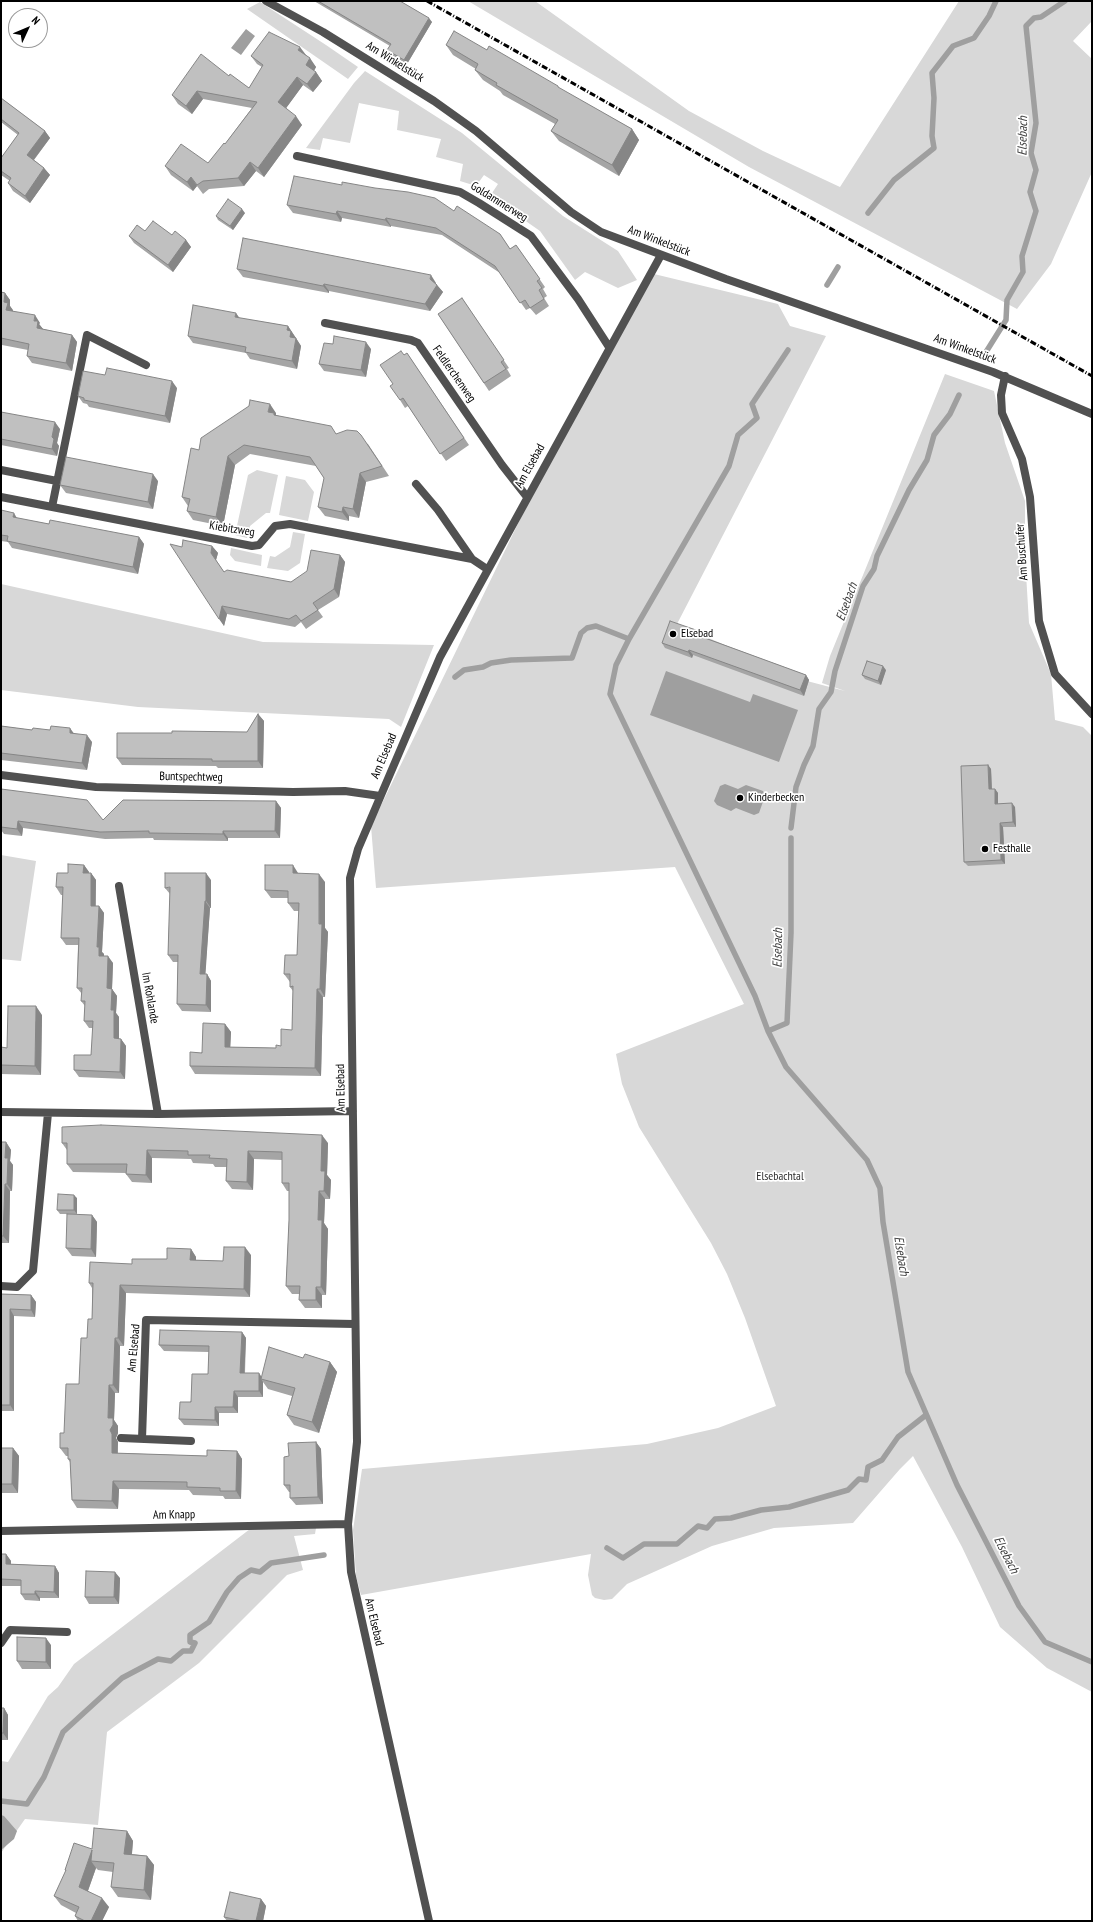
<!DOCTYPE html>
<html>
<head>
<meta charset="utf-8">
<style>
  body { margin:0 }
  #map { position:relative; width:1093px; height:1922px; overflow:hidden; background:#fff; font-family:"PT Sans Narrow",sans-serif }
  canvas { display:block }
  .frame { position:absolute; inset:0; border:2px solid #000; pointer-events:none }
  .north { position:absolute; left:8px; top:8px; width:40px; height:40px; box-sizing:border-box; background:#fff; border:1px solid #999; border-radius:50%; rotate:46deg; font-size:11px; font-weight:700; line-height:16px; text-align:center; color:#000 }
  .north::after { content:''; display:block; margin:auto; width:14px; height:18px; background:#000; clip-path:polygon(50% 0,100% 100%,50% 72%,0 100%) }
</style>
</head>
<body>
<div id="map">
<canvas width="1093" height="1922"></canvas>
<div class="frame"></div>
<div class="north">N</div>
</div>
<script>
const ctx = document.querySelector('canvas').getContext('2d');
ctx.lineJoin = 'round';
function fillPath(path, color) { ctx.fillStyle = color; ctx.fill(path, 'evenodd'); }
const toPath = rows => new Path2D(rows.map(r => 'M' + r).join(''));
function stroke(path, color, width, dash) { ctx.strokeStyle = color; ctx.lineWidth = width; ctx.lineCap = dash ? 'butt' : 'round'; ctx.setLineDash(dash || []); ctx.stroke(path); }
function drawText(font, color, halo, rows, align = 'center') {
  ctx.font = font + ' "PT Sans Narrow",sans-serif'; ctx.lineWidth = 3.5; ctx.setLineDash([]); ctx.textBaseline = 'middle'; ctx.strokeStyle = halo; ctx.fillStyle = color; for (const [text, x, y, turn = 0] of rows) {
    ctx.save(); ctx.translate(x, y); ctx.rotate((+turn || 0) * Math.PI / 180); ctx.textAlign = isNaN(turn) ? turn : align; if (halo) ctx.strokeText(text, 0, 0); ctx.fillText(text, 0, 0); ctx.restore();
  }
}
fillPath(toPath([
  [468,1,535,1,689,111,763,151,840,187,959,1,1092,1,1092,21,1073,41,1092,59,1092,172,1051,264,1017,309,749,167],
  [260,2,326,45,358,67,348,79,247,9],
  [365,71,462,133,563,216,618,251,637,280,618,288,585,272,575,280,540,231,490,196,498,184,484,175,476,186,460,181,463,164,436,157,441,139,397,130,399,111,359,103,350,143,323,138,320,150,306,148,354,83],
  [654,274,778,304,790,326,826,336,677,624,807,681,845,691,822,683,830,656,945,374,994,391,1005,443,1025,501,1025,557,1029,623,1051,674,1055,720,1083,727,1092,736,1092,1692,1047,1668,1000,1627,962,1547,913,1456,900,1469,853,1523,774,1528,712,1546,627,1584,612,1599,604,1600,595,1598,592,1595,588,1575,591,1554,361,1595,356,1576,353,1530,362,1469,647,1444,718,1428,776,1406,745,1318,727,1274,711,1243,639,1127,622,1084,616,1054,744,1004,675,867,376,888,371,826,529,501],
  [257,470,278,475,270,513,266,513,250,526,247,538,235,535,248,475],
  [286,476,305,480,314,492,308,521,279,515],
  [293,532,305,534,300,563,288,571,267,568,270,556,275,557,290,547],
  [231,548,262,555,261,566,235,561,230,555],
  [1,584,263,642,434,645,401,727,389,719,138,707,1,690],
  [1,855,36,861,21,961,1,959],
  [316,1528,315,1534,294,1536,303,1570,287,1575,199,1663,107,1732,98,1825,25,1819,1,1853,1,1761,8,1762,48,1696,58,1687,74,1664,250,1529]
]), '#d8d8d8');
fillPath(toPath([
  [246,29,255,36,241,55,231,48],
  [666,671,750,702,753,694,798,710,779,762,650,715],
  [725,784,738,789,746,785,763,791,765,796,759,813,754,815,736,808,731,811,717,805,714,801,720,786],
  [1,1815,4,1816,17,1831,14,1839,1,1850]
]), '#9f9f9f');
stroke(toPath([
  [868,213,894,180,934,148,932,136,934,98,932,73,953,46,974,38,989,16,996,1],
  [827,285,838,267],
  [788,350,752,404,757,418,738,435,729,466,629,639,616,665,610,694,755,996,768,1031,786,1067,867,1160,880,1188,883,1222,908,1372,957,1485,1019,1606,1045,1642,1092,1662],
  [986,352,1006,320,1007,300,1023,272,1022,256,1036,211,1030,192,1036,170,1031,153,1036,123,1026,26,1034,18,1041,17,1065,1],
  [455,677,464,670,483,667,491,663,511,660,572,658,581,633,587,628,596,626,629,639],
  [791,828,796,787,804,765,813,746,819,709,831,692,835,671,863,586,874,569,877,556,909,490,927,460,934,435,950,414,959,395],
  [768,1031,787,1023,791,933,791,838],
  [607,1548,623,1558,644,1544,677,1544,698,1526,707,1528,715,1519,731,1518,761,1510,789,1507,848,1490,859,1479,866,1480,868,1467,882,1460,898,1437,926,1415],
  [1,1801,27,1804,44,1777,63,1732,122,1678,158,1659,171,1661,183,1651,191,1651,195,1643,190,1642,190,1635,209,1622,227,1592,239,1578,251,1570,260,1572,271,1563,324,1555]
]), '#9f9f9f', 5.5);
stroke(toPath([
  [266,1,323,32,434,101,476,131,571,212,601,232,726,279,993,372,1092,414],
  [297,156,460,192,479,203,531,236,578,299,609,347],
  [325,323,411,340,418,343,502,465,527,497],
  [1005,376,1001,395,1002,413,1022,459,1030,497,1039,621,1055,674,1092,714],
  [1,470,57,481],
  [1,497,252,546,259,545,275,526,290,524,472,559,438,510,416,484],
  [52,507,87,335,146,365],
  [472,559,487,569],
  [1,775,96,787,293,792,345,791,380,796],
  [119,886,158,1114,353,1111],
  [1,1112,158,1114],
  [1,1286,17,1287,33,1271,48,1113],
  [121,1438,191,1441],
  [142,1439,146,1320,354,1324],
  [1,1531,348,1524],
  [1,1643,10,1630,67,1632],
  [429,1921,351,1572,348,1524,357,1442,350,878,358,849,440,657,661,255]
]), '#515151', 8);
stroke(toPath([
  [427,1,1092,376]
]), '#000', 3, [6, 2, 1, 2]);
fillPath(toPath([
  [314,1,400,1,432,22,407,64,390,54,387,50,390,46],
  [446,45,487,50,560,89,632,129,639,140,619,176,559,141,551,131,555,124,503,95,500,91,483,80,475,70,476,69,453,55],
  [306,55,316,67,314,71,316,72,322,81,313,92,303,85,286,108,302,125,264,177,256,171,244,186,209,189,203,194,197,186,193,191,171,175,165,166,208,163,225,144,252,108,203,99,192,114,178,104,172,95,229,76,249,88,262,67,257,64,251,56],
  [1,98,45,131,50,138,34,160,44,168,50,175,30,203,13,191,8,183,10,181,1,175,1,158,18,135,1,122],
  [287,205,454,211,500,234,510,249,516,245,545,287,543,289,547,296,544,298,549,306,536,315,530,308,526,310,500,273,442,235,391,226,391,227,342,218,341,222,293,213],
  [245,213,233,230,218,220,216,216],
  [145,231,172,235,186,240,191,247,173,272,134,243,129,236],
  [237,269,436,283,436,284,443,292,430,311,329,291,329,293,243,277],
  [1,292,5,293,10,300,10,306,13,311,40,323,39,324,43,329,72,335,77,342,72,371,32,363,27,356,28,350,2,345,1,343],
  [462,298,509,368,507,369,511,376,489,391,438,314],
  [239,318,288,326,301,346,297,369,250,359,246,353,193,343,188,336],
  [333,344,371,349,366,377,324,371,319,364],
  [407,353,469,445,446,461,408,406,405,408,400,400,393,384,404,355],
  [177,388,170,423,89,407,87,404,83,403,78,396],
  [1,412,60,429,57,443,59,446,57,456,1,445],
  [276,413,276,415,368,444,389,476,366,482,359,518,349,516,349,521,325,516,318,507,324,478,316,466,250,454,235,465,223,526,193,520,187,511,188,506,182,497,199,450],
  [158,481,153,509,66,493,60,485],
  [1,510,17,518,49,524,139,537,144,544,138,574,12,548,8,542,1,541],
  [212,546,218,553,216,560,224,572,291,582,340,555,345,562,339,597,318,610,323,617,306,629,301,622,295,627,227,614,224,626,182,547],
  [700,636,806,675,809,680,804,696,693,655,692,658,665,648,662,643],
  [886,670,881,685,865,679,862,675],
  [258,714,264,721,263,768,218,768,216,766,122,765,117,758,172,733,247,732],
  [1,726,32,730,73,733,92,742,87,770,1,760],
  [988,765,991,769,992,789,995,789,998,793,998,804,1015,807,1016,827,1003,827,1005,864,968,866,964,862],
  [1,789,103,820,276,801,281,808,280,838,228,838,228,841,154,840,153,838,105,839,23,828,22,836,4,834,1,830],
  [84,865,89,872,88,873,91,873,96,880,96,906,99,906,104,913,102,952,104,954,104,956,113,963,112,989,117,996,116,1013,119,1017,119,1039,121,1039,126,1046,125,1079,79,1077,74,1070,91,1055,93,1028,89,1028,84,1021,85,1006,81,1001,82,994,77,988,78,945,66,945,61,938,63,895,61,895,56,887,68,873],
  [298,873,325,882,325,928,328,932,325,997,323,997,321,1076,195,1074,190,1066,225,1024,231,1032,230,1047,276,1048,281,1046,292,1030,293,991,290,987,290,982,284,974,297,955,299,911,294,911,288,903,288,898,271,898,265,890],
  [211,880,211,908,210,908,205,974,207,974,211,981,211,1012,182,1011,177,1004,178,962,173,962,168,955,170,894,165,888],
  [42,1015,41,1075,1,1074,1,1047,7,1048],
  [1,1142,6,1142,11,1150,10,1161,13,1165,12,1191,10,1191,9,1243,1,1243],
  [62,1143,328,1143,327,1175,331,1180,330,1199,325,1199,324,1223,328,1229,326,1295,322,1295,322,1308,305,1308,299,1300,300,1294,292,1294,286,1286,289,1220,289,1191,287,1191,282,1183,282,1160,254,1159,253,1190,232,1189,226,1181,227,1167,215,1167,213,1164,193,1163,191,1159,152,1158,152,1183,132,1182,126,1174,126,1173,73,1172,67,1164,67,1150],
  [77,1198,77,1214,60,1214,57,1210],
  [92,1215,97,1222,96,1257,72,1256,66,1248],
  [191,1249,196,1257,196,1260,223,1261,251,1255,250,1297,126,1293,124,1346,120,1346,119,1393,115,1393,114,1420,118,1426,118,1433,116,1438,118,1442,118,1453,207,1456,237,1451,242,1459,241,1499,225,1499,223,1496,193,1495,189,1490,119,1489,118,1509,77,1508,72,1500,70,1462,68,1459,68,1456,66,1456,60,1448,79,1384,87,1338,92,1319,92,1288,89,1283,132,1264,167,1259],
  [1,1294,31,1295,36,1302,35,1317,14,1316,14,1411,1,1411],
  [242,1332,246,1338,245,1373,261,1377,303,1358,330,1362,337,1372,319,1433,294,1425,287,1415,292,1396,268,1389,263,1382,263,1397,238,1397,238,1413,219,1413,219,1426,184,1425,179,1419,208,1374,209,1352,164,1351,159,1345],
  [316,1442,321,1449,323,1504,296,1505,290,1498,290,1492,289,1492,284,1485,289,1456],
  [1,1448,13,1448,19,1456,18,1493,1,1493],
  [1,1554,6,1554,11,1561,11,1564,55,1566,59,1573,59,1598,40,1598,40,1601,25,1600,21,1594,21,1586,1,1586],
  [120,1578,119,1604,89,1604,85,1597],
  [51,1645,51,1669,22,1669,17,1661],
  [1,1708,4,1708,8,1715,8,1740,1,1740],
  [127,1831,133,1841,132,1854,147,1856,154,1865,151,1900,118,1897,111,1887,113,1872,98,1870,96,1868,88,1891,109,1907,102,1921,78,1921,75,1916,76,1913,61,1905,54,1896,66,1872,65,1870,92,1849],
  [261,1899,266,1906,263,1921,227,1921,224,1917]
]), '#a5a5a5');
fillPath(toPath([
  [429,18,432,22,407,64,404,60],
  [300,47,306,55,304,59,298,50],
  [310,58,316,67,312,74,306,65],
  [316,72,322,81,313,92,307,84],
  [297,77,303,85,284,111,278,102],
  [197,91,203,99,192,114,186,106],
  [296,116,302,125,264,177,258,168],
  [632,129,639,140,619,176,612,165],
  [45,131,50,138,32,162,27,155],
  [250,162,256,171,244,186,238,178],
  [44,168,50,175,30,203,25,196],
  [191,177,197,186,193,191,187,182],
  [242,209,245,213,233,230,230,226],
  [337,211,342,218,341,222,336,214],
  [386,218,391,226,391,227,385,220],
  [186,240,191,247,173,272,168,265],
  [431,275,436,283,435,287,430,279],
  [324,284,329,291,329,293,323,286],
  [437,285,443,292,430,311,425,304],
  [5,293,10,300,10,306,13,310,12,317,6,310,4,302],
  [236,313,241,320,235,317],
  [35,315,40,323,39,324,43,329,42,335,37,328,34,321],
  [288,326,296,338,290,337,287,330],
  [72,335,77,342,72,371,66,363],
  [296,338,301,346,297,369,292,361],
  [366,342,371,349,366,377,361,370],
  [172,381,177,388,170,423,165,416],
  [270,404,276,413,276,415,281,422,268,412],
  [55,422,60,429,57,443,59,446,57,456,52,449,52,437],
  [228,456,235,465,223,526,216,517],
  [360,473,366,482,359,518,353,509],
  [153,474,158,481,153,509,148,502],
  [343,507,349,516,349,521,342,512],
  [14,513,18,520,13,517],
  [139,537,144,544,138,574,133,567],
  [212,546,218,553,216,560,211,553],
  [340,555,345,562,339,597,334,589],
  [222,606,227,614,224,626,219,619],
  [696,630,700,636,694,634],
  [689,650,693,655,692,658,688,652],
  [883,666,886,670,881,685,878,681],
  [806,675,809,680,804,696,800,690],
  [258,714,264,721,263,768,258,761],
  [70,728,75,735,70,733],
  [87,735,92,742,87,770,82,763],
  [988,765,991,769,992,793,989,789],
  [995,789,998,793,998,808,995,804],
  [276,801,281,808,280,838,275,831],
  [1012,803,1015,807,1016,827,1013,822],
  [18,821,23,828,22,836,17,829],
  [1000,823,1003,827,1005,864,1001,860],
  [223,831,228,838,228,841,223,834],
  [84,865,89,872,88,880,83,873],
  [293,865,298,873,298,881,293,873],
  [91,873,96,880,95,913,91,906],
  [206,873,211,880,211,908,206,901],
  [319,874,325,882,325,928,328,932,325,997,320,989],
  [205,901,210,908,205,981,200,974],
  [99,906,104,913,102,952,104,954,104,963,99,956,97,947],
  [108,956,113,963,112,989,117,996,116,1013,119,1017,119,1046,114,1038,111,1010,107,988],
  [207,974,211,981,211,1012,206,1005],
  [317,989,323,997,321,1076,315,1068],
  [36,1006,42,1015,41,1075,35,1066],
  [225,1024,231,1032,230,1055,225,1047],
  [121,1039,126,1046,125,1079,120,1072],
  [322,1135,328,1143,327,1175,331,1180,330,1199,324,1191,321,1171],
  [6,1142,11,1150,10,1161,13,1165,12,1191,7,1184,5,1158],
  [147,1150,152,1158,152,1183,146,1175],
  [248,1151,254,1159,253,1190,247,1182],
  [5,1184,10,1191,9,1243,3,1236],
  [319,1191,325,1199,324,1223,328,1229,326,1295,321,1287,318,1220],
  [74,1195,77,1198,77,1214,74,1210],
  [92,1215,97,1222,96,1257,91,1249],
  [245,1247,251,1255,250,1297,244,1289],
  [191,1249,196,1257,196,1268,190,1260],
  [120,1285,126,1293,124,1346,118,1338],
  [316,1287,322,1295,322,1308,316,1300],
  [31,1295,36,1302,35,1317,31,1310],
  [10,1309,14,1316,14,1411,10,1405],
  [242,1332,246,1338,244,1379,240,1373],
  [115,1338,120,1346,119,1393,113,1385],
  [330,1362,337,1372,319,1433,312,1422],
  [259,1373,263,1379,261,1379,263,1382,263,1397,259,1391],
  [109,1385,115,1393,114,1420,118,1426,118,1433,116,1438,118,1442,117,1461,112,1453,108,1418],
  [234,1391,238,1397,238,1413,233,1407],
  [215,1407,219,1413,219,1426,215,1420],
  [316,1442,321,1449,323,1504,318,1497],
  [13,1448,19,1456,18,1493,12,1484],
  [237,1451,242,1459,241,1499,236,1491],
  [113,1481,119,1489,118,1509,112,1501],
  [6,1554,11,1561,11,1571,6,1564],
  [55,1566,59,1573,59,1598,54,1592],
  [115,1572,120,1578,119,1604,114,1597],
  [35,1591,40,1598,40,1601,35,1594],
  [46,1638,51,1645,51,1669,46,1662],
  [4,1708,8,1715,8,1740,3,1733],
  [127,1831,133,1841,131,1863,124,1854],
  [92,1850,91,1861,96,1868,86,1896,79,1887],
  [147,1856,154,1865,151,1900,144,1890],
  [102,1898,109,1907,102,1921,91,1921],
  [261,1899,266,1906,263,1921,256,1921]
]), '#868686');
const building = toPath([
  [318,1,400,1,429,18,404,60,387,50,391,44,318,1],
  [454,31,487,50,489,46,558,86,558,87,632,129,612,165,551,131,558,120,496,85,497,83,475,70,478,64,446,45,454,31],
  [269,32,300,47,298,50,310,58,306,65,316,72,307,84,297,77,278,102,296,116,258,168,250,162,238,178,203,181,197,185,191,177,187,182,165,166,181,144,208,163,224,143,225,144,257,102,197,91,186,106,172,95,201,54,229,76,230,74,249,88,263,65,251,56,269,32],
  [1,98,45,131,27,155,44,168,25,196,8,183,11,178,1,171,1,158,19,133,1,119,1,98],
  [294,176,342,185,342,182,375,188,408,192,435,198,454,211,457,206,500,234,510,249,516,245,540,279,537,281,542,288,539,290,544,299,530,308,525,300,520,303,495,266,436,228,386,218,385,220,337,211,336,214,287,205,294,176],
  [228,199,242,209,230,226,216,216,228,199],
  [153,221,172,235,175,231,186,240,168,265,129,236,137,225,145,231,153,221],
  [243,238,431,275,430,279,437,285,425,304,324,284,323,286,237,269,243,238],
  [1,292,5,293,4,302,8,303,6,310,35,315,34,321,38,321,37,328,72,335,66,363,27,356,29,344,1,338,1,292],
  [462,298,504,360,501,362,506,369,484,383,438,314,462,298],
  [193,305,236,313,235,317,288,326,287,330,291,331,290,337,296,338,292,361,245,352,246,347,188,336,193,305],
  [334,336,366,342,361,370,319,364,324,343,333,344,334,336],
  [401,351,404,355,407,353,464,438,440,454,403,398,400,400,390,386,393,384,380,365,401,351],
  [107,368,172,381,165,416,84,400,84,398,78,396,83,371,105,375,107,368],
  [250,400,270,404,268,412,274,413,274,415,331,426,336,434,347,430,357,431,361,435,382,466,360,473,353,509,343,507,342,512,318,507,324,478,310,457,244,445,228,456,216,517,187,511,190,499,182,497,191,448,199,450,201,438,249,406,250,400],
  [1,412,55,422,52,437,54,439,52,449,1,439,1,412],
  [66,457,153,474,148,502,60,485,66,457],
  [1,510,14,513,13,517,49,524,50,520,139,537,133,567,7,541,8,536,1,535,1,510],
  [183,540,212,546,211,553,224,572,227,570,291,582,307,571,311,550,340,555,334,589,313,603,318,610,301,621,296,615,289,619,222,606,219,619,170,544,182,547,183,540],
  [670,621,696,630,694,634,806,675,800,690,689,650,688,652,662,643,670,621],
  [867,661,883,666,878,681,862,675,867,661],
  [258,714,258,761,212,761,212,759,117,758,117,733,172,733,172,731,247,732,258,714],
  [1,726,32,730,33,728,50,730,51,726,70,728,70,733,87,735,82,763,1,753,1,726],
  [988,765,989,789,995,789,995,804,1012,803,1013,822,1000,823,1001,860,964,862,961,766,988,765],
  [1,789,87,800,103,820,123,800,276,801,275,831,223,831,223,834,149,833,149,831,100,832,18,821,17,829,1,827,1,789],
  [68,864,84,865,83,873,91,873,91,906,99,906,97,947,99,947,99,956,108,956,107,988,112,989,111,1010,114,1010,114,1038,121,1039,120,1072,74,1070,74,1055,91,1055,93,1021,84,1021,85,1001,81,1001,82,988,77,988,79,938,61,938,63,887,56,887,57,873,68,873,68,864],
  [265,865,293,865,293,873,319,874,319,924,322,924,320,989,317,989,315,1068,190,1066,190,1052,202,1053,203,1023,225,1024,225,1047,276,1048,276,1045,281,1046,281,1029,292,1030,293,986,290,987,290,974,284,974,285,955,297,955,299,903,288,903,288,891,265,890,265,865],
  [165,873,206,873,206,901,205,901,200,974,207,974,206,1005,177,1004,178,955,168,955,170,887,165,888,165,873],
  [8,1006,36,1006,35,1066,1,1065,1,1047,7,1048,8,1006],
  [101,1125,147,1127,322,1135,321,1171,325,1171,324,1191,319,1191,318,1220,322,1220,321,1287,316,1287,316,1300,299,1300,300,1286,286,1286,289,1220,289,1183,282,1183,282,1152,248,1151,247,1182,226,1181,227,1159,209,1158,210,1155,188,1155,188,1151,147,1150,146,1175,126,1174,127,1164,67,1164,67,1143,62,1143,62,1127,101,1125],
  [1,1142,6,1142,5,1158,8,1158,7,1184,5,1184,3,1236,1,1236,1,1142],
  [58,1194,74,1195,74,1210,57,1210,58,1194],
  [67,1214,92,1215,91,1249,66,1248,67,1214],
  [224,1247,245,1247,244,1289,120,1285,118,1338,115,1338,113,1385,109,1385,108,1418,113,1418,113,1425,110,1430,112,1434,112,1453,207,1456,207,1450,237,1451,236,1491,220,1491,220,1488,187,1487,187,1482,113,1481,112,1501,72,1500,70,1459,68,1459,68,1448,60,1448,60,1433,64,1433,66,1384,79,1384,81,1338,87,1338,88,1319,92,1319,93,1283,89,1283,90,1262,132,1264,132,1259,167,1259,167,1248,191,1249,190,1260,223,1261,224,1247],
  [1,1294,31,1295,31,1310,10,1309,10,1405,1,1405,1,1294],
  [160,1330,242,1332,240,1373,259,1373,259,1391,234,1391,233,1407,215,1407,215,1420,179,1419,180,1402,191,1402,192,1374,208,1374,209,1346,159,1345,160,1330],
  [269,1347,303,1358,305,1354,330,1362,312,1422,287,1415,295,1388,261,1379,269,1347],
  [316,1442,318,1497,290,1498,290,1485,284,1485,284,1457,289,1456,288,1443,316,1442],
  [1,1448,13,1448,12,1484,1,1484,1,1448],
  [1,1554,6,1554,6,1564,55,1566,54,1592,35,1591,35,1594,21,1594,21,1580,1,1579,1,1554],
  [86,1571,115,1572,114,1597,85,1597,86,1571],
  [17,1637,46,1638,46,1662,17,1661,17,1637],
  [1,1708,4,1708,3,1733,1,1733,1,1708],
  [94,1828,127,1831,124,1854,147,1856,144,1890,111,1887,114,1863,91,1861,92,1850,79,1887,102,1898,91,1921,85,1921,75,1916,79,1907,54,1896,66,1870,65,1870,74,1843,92,1849,94,1828],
  [230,1892,261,1899,256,1921,243,1921,224,1917,230,1892]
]);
fillPath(building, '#c0c0c0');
stroke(building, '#868686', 1);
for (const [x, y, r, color] of [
  [673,634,4,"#000"],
  [740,798,4,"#000"],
  [985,849,4,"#000"]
]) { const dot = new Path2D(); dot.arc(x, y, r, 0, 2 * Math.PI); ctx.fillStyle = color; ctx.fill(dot); stroke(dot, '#fff', 1.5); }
drawText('12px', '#000', '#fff', [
  ["Am Winkelstück",395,62,32],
  ["Goldammerweg",499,202,32],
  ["Am Winkelstück",659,241,21],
  ["Am Winkelstück",965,349,20],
  ["Feldlerchenweg",454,374,55],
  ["Am Elsebad",530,466,-61],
  ["Kiebitzweg",232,529,9],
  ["Am Buschufer",1022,552,-94],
  ["Am Elsebad",384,756,-67],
  ["Buntspechtweg",191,777,1],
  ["Im Rohlande",150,998,80],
  ["Am Elsebad",341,1088,-91],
  ["Am Elsebad",134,1348,-85],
  ["Am Knapp",174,1515,-1],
  ["Am Elsebad",374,1622,77]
]);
drawText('12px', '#000', '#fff', [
  ["Elsebad",681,634],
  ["Kinderbecken",748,798],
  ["Festhalle",993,849]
], 'left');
drawText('12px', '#2f2f2f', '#fff', [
  ["Elsebachtal",780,1177]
]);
drawText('italic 13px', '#404040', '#fff', [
  ["Elsebach",1023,136,-89],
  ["Elsebach",847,602,-70],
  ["Elsebach",778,948,-89],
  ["Elsebach",901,1256,81],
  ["Elsebach",1006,1555,63]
]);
</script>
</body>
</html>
